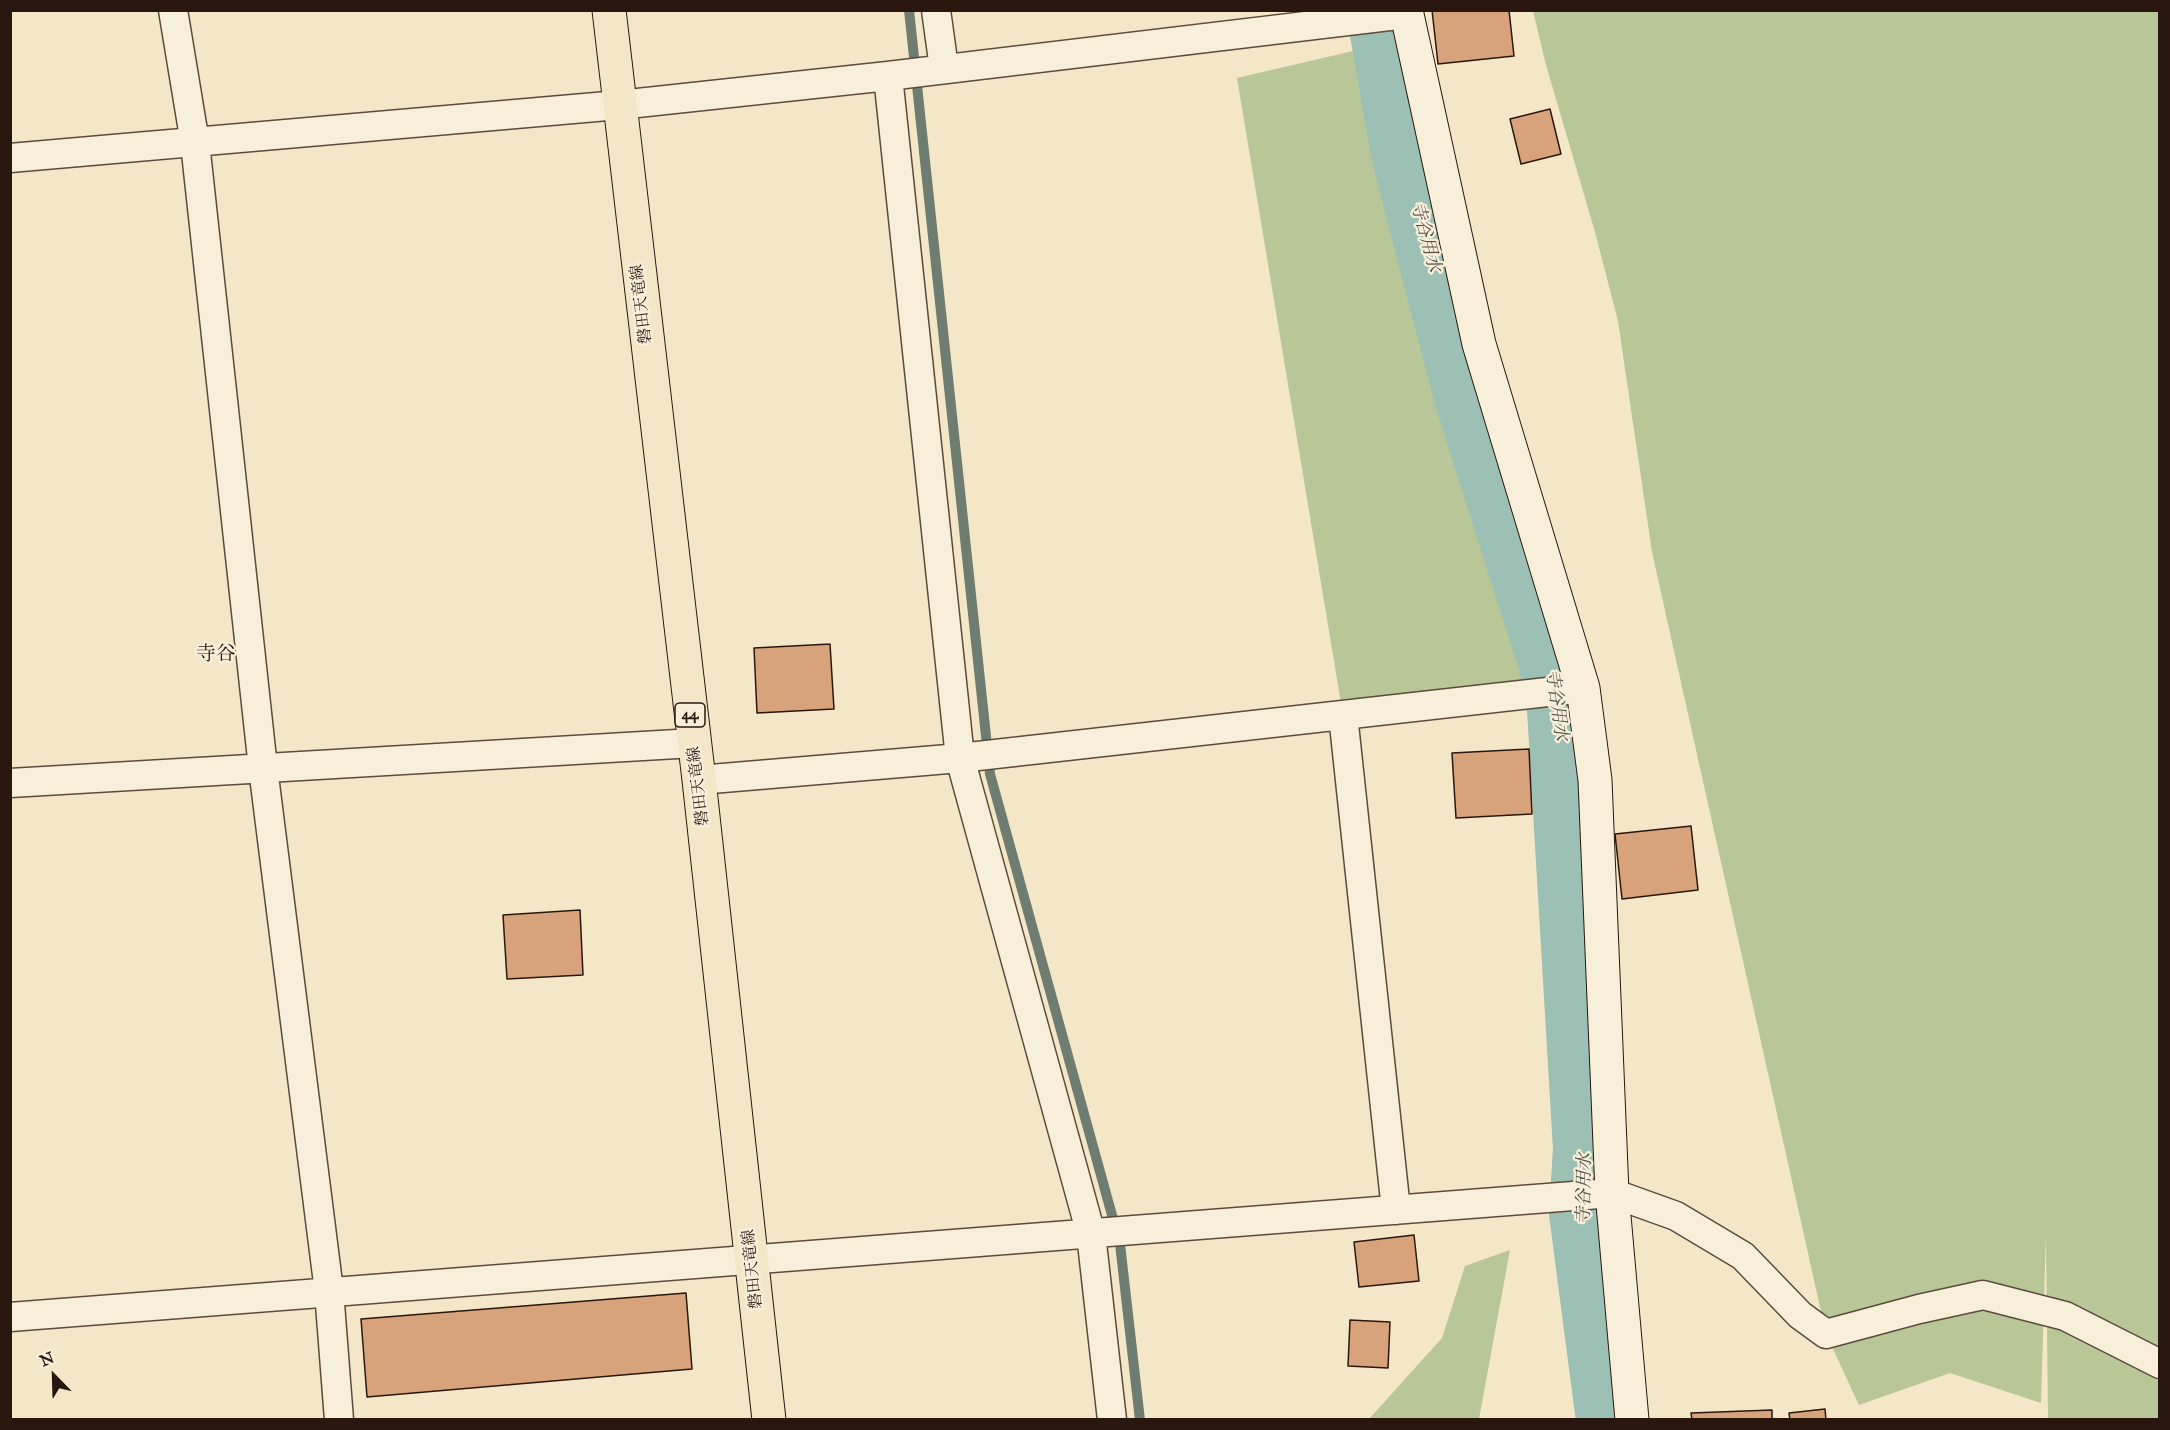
<!DOCTYPE html>
<html>
<head>
<meta charset="utf-8">
<style>
  body { margin:0 }
  #map { position:relative; width:2170px; height:1430px; overflow:hidden; background:#f4e7c7; font-family:"IM FELL Great Primer",serif }
  canvas { display:block }
  .frame { position:absolute; inset:0; border:12px solid #29170f; pointer-events:none }
  .north { position:absolute; left:24px; top:1346px; width:60px; height:60px; -webkit-text-stroke:4px #f8efdb; paint-order:stroke; rotate:337deg; font-size:16px; font-weight:700; line-height:24px; text-align:center; color:#29170f }
  .north::after { content:''; display:block; margin:auto; width:21px; height:27px; background:#29170f; clip-path:polygon(50% 0,100% 100%,50% 72%,0 100%) }
</style>
</head>
<body>
<div id="map">
<canvas width="2170" height="1430"></canvas>
<div class="frame"></div>
<div class="north">N</div>
</div>
<script>
const ctx = document.querySelector('canvas').getContext('2d');
ctx.lineJoin = 'round';
function fillPath(path, color) { ctx.fillStyle = color; ctx.fill(path, 'evenodd'); }
const toPath = rows => new Path2D(rows.map(r => 'M' + r).join(''));
function stroke(path, color, width, dash) { ctx.strokeStyle = color; ctx.lineWidth = width; ctx.lineCap = dash ? 'butt' : 'round'; ctx.setLineDash(dash || []); ctx.stroke(path); }
function drawText(font, color, halo, rows, align = 'center') {
  ctx.font = font + ' "IM FELL Great Primer","Noto Serif JP",serif'; ctx.lineWidth = 4.5; ctx.setLineDash([]); ctx.textBaseline = 'middle'; ctx.strokeStyle = halo; ctx.fillStyle = color; for (const [text, x, y, turn = 0] of rows) {
    ctx.save(); ctx.translate(x, y); ctx.rotate((+turn || 0) * Math.PI / 180); ctx.textAlign = isNaN(turn) ? turn : align; if (halo) ctx.strokeText(text, 0, 0); ctx.fillText(text, 0, 0); ctx.restore();
  }
}
fillPath(toPath([
  [1533,11,2159,11,2159,1419,2048,1419,2046,1233,2041,1403,1950,1373,1859,1405,1826,1334,1652,552,1618,321,1595,232,1546,65],
  [1383,44,1542,637,1527,694,1343,715,1237,78],
  [1510,1250,1479,1419,1369,1419,1442,1338,1465,1266]
]), '#b8c698');
stroke(toPath([
  [909,10,990,774,1120,1244,1140,1420]
]), '#6e7c71', 10);
stroke(toPath([
  [1378,10,1403,154,1466,397,1551,665,1559,709,1585,1149,1581,1213,1608,1420]
]), '#9cc0b3', 64);
const building = toPath([
  [1432,10,1509,10,1514,56,1438,64,1432,10],
  [1550,109,1561,154,1521,164,1510,119,1550,109],
  [830,644,834,709,757,713,754,648,830,644],
  [1529,749,1532,814,1456,818,1452,753,1529,749],
  [1691,826,1698,890,1622,899,1615,834,1691,826],
  [580,910,583,975,507,979,503,915,580,910],
  [1414,1235,1419,1281,1359,1287,1354,1242,1414,1235],
  [686,1293,692,1369,367,1397,361,1319,686,1293],
  [1350,1320,1390,1322,1388,1368,1348,1366,1350,1320],
  [1825,1409,1826,1420,1790,1420,1789,1413,1825,1409],
  [1772,1410,1772,1420,1692,1420,1691,1413,1772,1410]
]);
fillPath(building, '#d8a27a');
stroke(building, '#29170f', 1.5);
const street = toPath([
  [173,10,195,143,263,768,329,1291,339,1420],
  [936,10,944,68],
  [888,76,960,758,1091,1234,1112,1420],
  [10,158,619,105,888,76,1406,14],
  [1343,715,1396,1210],
  [699,780,960,758,1583,688],
  [10,783,694,743],
  [10,1317,1612,1193,1676,1216,1743,1256,1800,1315,1826,1334,1919,1309,1983,1295,2065,1316,2160,1364]
]);
const secondary = toPath([
  [1406,10,1479,344,1583,688,1595,780,1612,1193,1632,1420]
]);
const primary = toPath([
  [609,10,699,780,769,1420]
]);
stroke(street, '#5c4b3d', 31);
stroke(secondary, '#29170f', 35);
stroke(primary, '#29170f', 35);
stroke(street, '#f8efdb', 28);
stroke(secondary, '#f8efdb', 33);
stroke(primary, '#f4e7c7', 33);
for (const [x, y, w] of [
  [690,715,30]
]) { const box = new Path2D(); box.roundRect(x - w / 2, y - 12, w, 24, 4.5); ctx.fillStyle = '#f8efdb'; ctx.fill(box); stroke(box, '#29170f', 1.5); }
drawText('bold 15px', '#29170f', null, [
  ["44",690,715]
]);
drawText('16px', '#29170f', '#f8efdb', [
  ["磐田天竜線",642,304,-97],
  ["磐田天竜線",699,786,-97],
  ["磐田天竜線",753,1269,-96]
]);
drawText('italic 18px', '#515248', '#f8efdb', [
  ["寺谷用水",1425,237,75],
  ["寺谷用水",1556,705,82],
  ["寺谷用水",1585,1189,-89]
]);
drawText('20px', '#29170f', '#f8efdb', [
  ["寺谷",216,655]
]);
</script>
</body>
</html>
